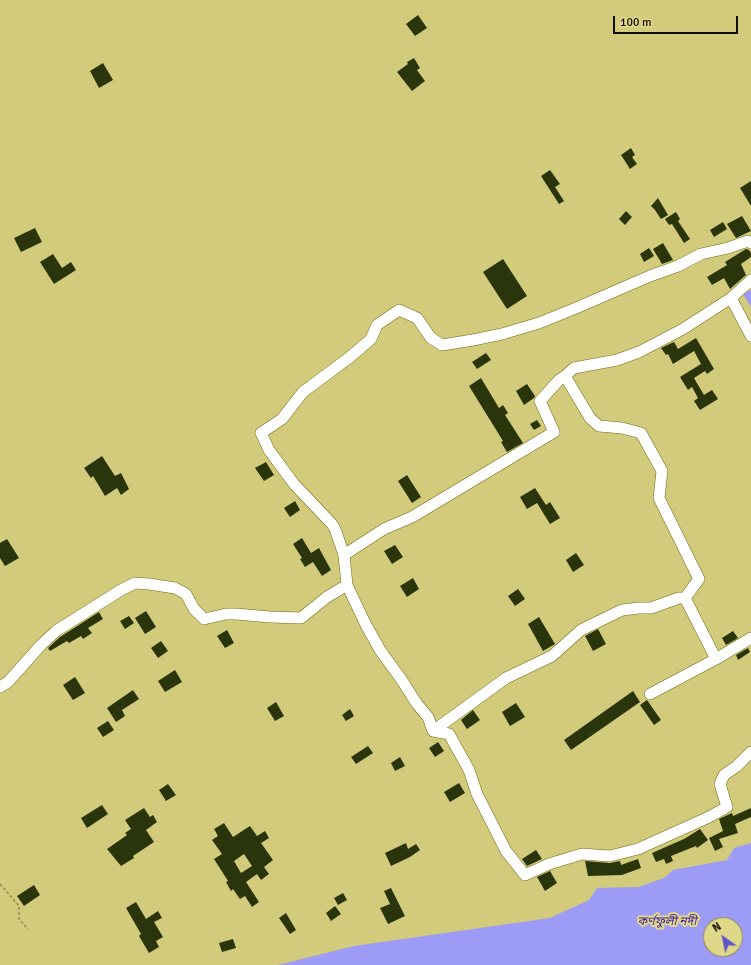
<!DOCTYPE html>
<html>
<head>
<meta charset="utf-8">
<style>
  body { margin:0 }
  #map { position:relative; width:751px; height:965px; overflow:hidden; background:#d3cb7c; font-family:Signika,sans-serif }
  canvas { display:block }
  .north { position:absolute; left:703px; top:917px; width:40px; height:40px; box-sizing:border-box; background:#e0d889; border:1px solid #8d8752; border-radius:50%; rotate:327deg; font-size:11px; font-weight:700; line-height:16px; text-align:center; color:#100d00 }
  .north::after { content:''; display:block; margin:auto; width:14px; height:18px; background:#6054cc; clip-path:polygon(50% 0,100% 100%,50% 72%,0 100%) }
  .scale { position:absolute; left:613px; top:16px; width:125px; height:18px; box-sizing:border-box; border:2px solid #100d00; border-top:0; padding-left:5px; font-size:12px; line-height:14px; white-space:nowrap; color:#100d00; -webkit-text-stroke:3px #e0d889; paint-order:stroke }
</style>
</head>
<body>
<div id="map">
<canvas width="751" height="965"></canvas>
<div class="north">N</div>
<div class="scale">100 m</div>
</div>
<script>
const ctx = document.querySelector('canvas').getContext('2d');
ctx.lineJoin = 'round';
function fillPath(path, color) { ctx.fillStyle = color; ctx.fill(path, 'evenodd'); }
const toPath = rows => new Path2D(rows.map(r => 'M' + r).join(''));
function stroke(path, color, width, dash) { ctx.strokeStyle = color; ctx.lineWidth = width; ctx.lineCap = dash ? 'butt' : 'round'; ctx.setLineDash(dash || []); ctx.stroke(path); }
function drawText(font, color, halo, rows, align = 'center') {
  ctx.font = font + ' Signika,"Noto Sans Bengali",sans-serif'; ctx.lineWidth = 4; ctx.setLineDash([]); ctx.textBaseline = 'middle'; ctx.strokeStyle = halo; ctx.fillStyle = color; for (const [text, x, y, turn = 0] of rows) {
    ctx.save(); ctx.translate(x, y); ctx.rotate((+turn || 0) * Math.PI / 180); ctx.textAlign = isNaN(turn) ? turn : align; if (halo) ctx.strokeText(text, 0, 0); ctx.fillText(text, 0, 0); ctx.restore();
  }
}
fillPath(toPath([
  [751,290,751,307,743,294],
  [751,843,751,965,278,965,354,946,550,918,589,900,597,888,638,887,664,878,673,870,727,860,734,848],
  [711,925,735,925,735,949,711,949]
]), '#9c9bf5');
fillPath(toPath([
  [418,15,427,28,415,36,406,24],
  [414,58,420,68,417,70,425,81,412,91,397,72,408,64,407,62],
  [103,63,113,80,99,88,90,71],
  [631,148,635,155,632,157,637,164,630,169,621,155],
  [550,170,560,184,555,187,564,201,559,204,541,176],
  [751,181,751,206,740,188],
  [658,198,668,215,661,219,655,210,651,206],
  [626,211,632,217,625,225,619,219],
  [676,212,680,219,678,221,690,239,684,243,672,224,669,225,665,219],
  [742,216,751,231,736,238,727,224],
  [723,222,727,229,714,237,710,230],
  [35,228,42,242,21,252,14,238],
  [663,243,673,260,662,264,653,249],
  [649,248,654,256,644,262,640,254],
  [746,249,749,250,751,253,751,257,741,264,746,275,730,289,724,278,712,285,707,277,727,265,725,262],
  [53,254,62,268,71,262,76,270,54,284,40,262],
  [503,259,527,296,507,309,483,272],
  [696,338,714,369,707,374,705,371,694,378,704,395,712,390,718,399,700,410,694,401,698,398,692,387,688,390,680,377,701,364,694,351,673,364,668,354,666,355,661,348,674,342,678,349],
  [486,353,491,360,477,369,472,362],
  [481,378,499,408,503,405,508,413,505,415,523,443,507,452,501,442,503,441,469,386],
  [527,384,535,396,534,398,524,405,516,391],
  [537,420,541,426,534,430,530,424],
  [102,456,115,476,121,473,129,489,121,495,117,488,105,496,93,476,91,478,84,468],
  [266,462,274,475,264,481,255,468],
  [407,475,421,497,412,503,398,481],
  [535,488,546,505,550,502,560,518,550,524,537,503,527,509,520,497],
  [295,501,300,510,290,517,284,508],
  [302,538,311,553,319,548,331,570,322,576,313,562,305,567,300,559,302,558,293,544],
  [7,539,19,558,5,566,0,558,0,543],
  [395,545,403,557,392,564,384,551],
  [576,553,584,565,573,572,566,560],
  [413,578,419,589,407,597,400,586],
  [518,589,525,599,515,606,508,596],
  [146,611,156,627,145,634,135,618],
  [99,612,103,619,88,628,92,633,83,639,81,636,69,643,67,641,50,651,48,648,60,637],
  [129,616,134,623,125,629,120,621],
  [539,617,555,644,543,651,528,624],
  [598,629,606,644,593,651,585,636],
  [227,630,234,643,225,648,217,636],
  [733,631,738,638,726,645,722,638],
  [161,641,168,651,158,658,151,648],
  [748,648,750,652,738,660,736,655],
  [175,670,182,682,165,692,158,681],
  [75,677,85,693,73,700,63,685],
  [133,690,139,699,122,710,125,716,116,722,107,708],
  [633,691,640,702,571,750,564,740],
  [647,700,661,720,654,725,640,705],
  [276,702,284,716,275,721,267,708],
  [516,703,525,717,510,726,502,712],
  [350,709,354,716,346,721,342,715],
  [473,710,480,720,467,729,461,720],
  [108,721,114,730,103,737,97,728],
  [438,742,444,751,435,757,429,748],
  [368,746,373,753,356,764,351,757],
  [400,757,405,766,395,771,391,763],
  [459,783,465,793,450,802,444,792],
  [168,784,176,795,166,801,159,790],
  [102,805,108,814,87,828,81,818],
  [144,808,150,817,153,815,157,822,146,830,154,842,133,856,134,858,121,866,107,849,127,835,125,833,131,829,125,820],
  [751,808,751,817,735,824,738,833,719,839,723,847,715,851,709,838,723,831,719,819,732,813,733,816],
  [224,823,233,837,250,826,257,836,265,831,269,838,261,843,273,860,264,867,269,874,261,880,257,874,246,882,259,902,252,907,245,896,240,899,233,889,231,891,226,882,228,881,214,859,222,854,212,840,218,836,214,829],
  [244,854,252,866,241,873,234,861],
  [700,829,708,840,697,848,696,846,671,856,673,861,666,864,664,859,656,862,652,853,684,839],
  [406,843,408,849,416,844,420,850,410,857,391,866,385,853],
  [536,850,542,859,527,866,522,859],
  [638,859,641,868,622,875,588,876,585,861,610,863,620,861,621,865],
  [550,871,557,883,545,891,537,877],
  [34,885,40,895,24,906,17,896],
  [391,888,405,916,388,924,380,908,390,904,384,891],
  [343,893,347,900,338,905,334,898],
  [136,902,146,919,158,911,162,918,154,922,163,937,156,941,159,947,149,953,139,936,141,934,126,908],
  [335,906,341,914,331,921,326,913],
  [286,913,296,930,290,934,279,918],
  [233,939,236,948,222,952,219,943]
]), '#2a350b');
const minor = toPath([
  [731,298,751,336],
  [344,555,384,529,412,517,554,432,540,401,559,380,565,376],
  [685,598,679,598,651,608,639,608,622,610,581,630,552,656,506,678,433,731,428,717,417,704,401,679,380,650,366,625,347,585,344,555,335,529,332,524,294,484,269,450,261,433,282,419,303,392,350,357,371,339,377,325,399,310,417,318,431,338,442,345,473,340,502,334,539,323,576,308,650,276,678,266,701,254,728,248,748,241,751,243],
  [716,659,751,638],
  [0,687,8,682,41,645,56,631,121,590,135,583,149,584,175,588,186,594,194,609,204,619,226,614,236,614,270,617,301,618,327,597,347,585],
  [650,694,716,659,685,598,699,579,659,498,662,471,641,433,622,428,599,426,590,418,565,376,574,368,617,360,639,352,683,329,731,298,751,280],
  [433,731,449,734,469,770,477,794,506,851,525,875,549,864,582,854,610,856,638,849,709,817,727,807,720,784,724,775,737,766,751,752]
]);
stroke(minor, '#716812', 12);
stroke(toPath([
  [0,884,19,906,19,919,28,929]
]), '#948d54', 1.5, [3, 2]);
stroke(minor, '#fff', 11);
drawText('italic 12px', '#3d1fa1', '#e0d889', [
  ["কর্ণফুলী নদী",667,922]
]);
</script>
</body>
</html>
